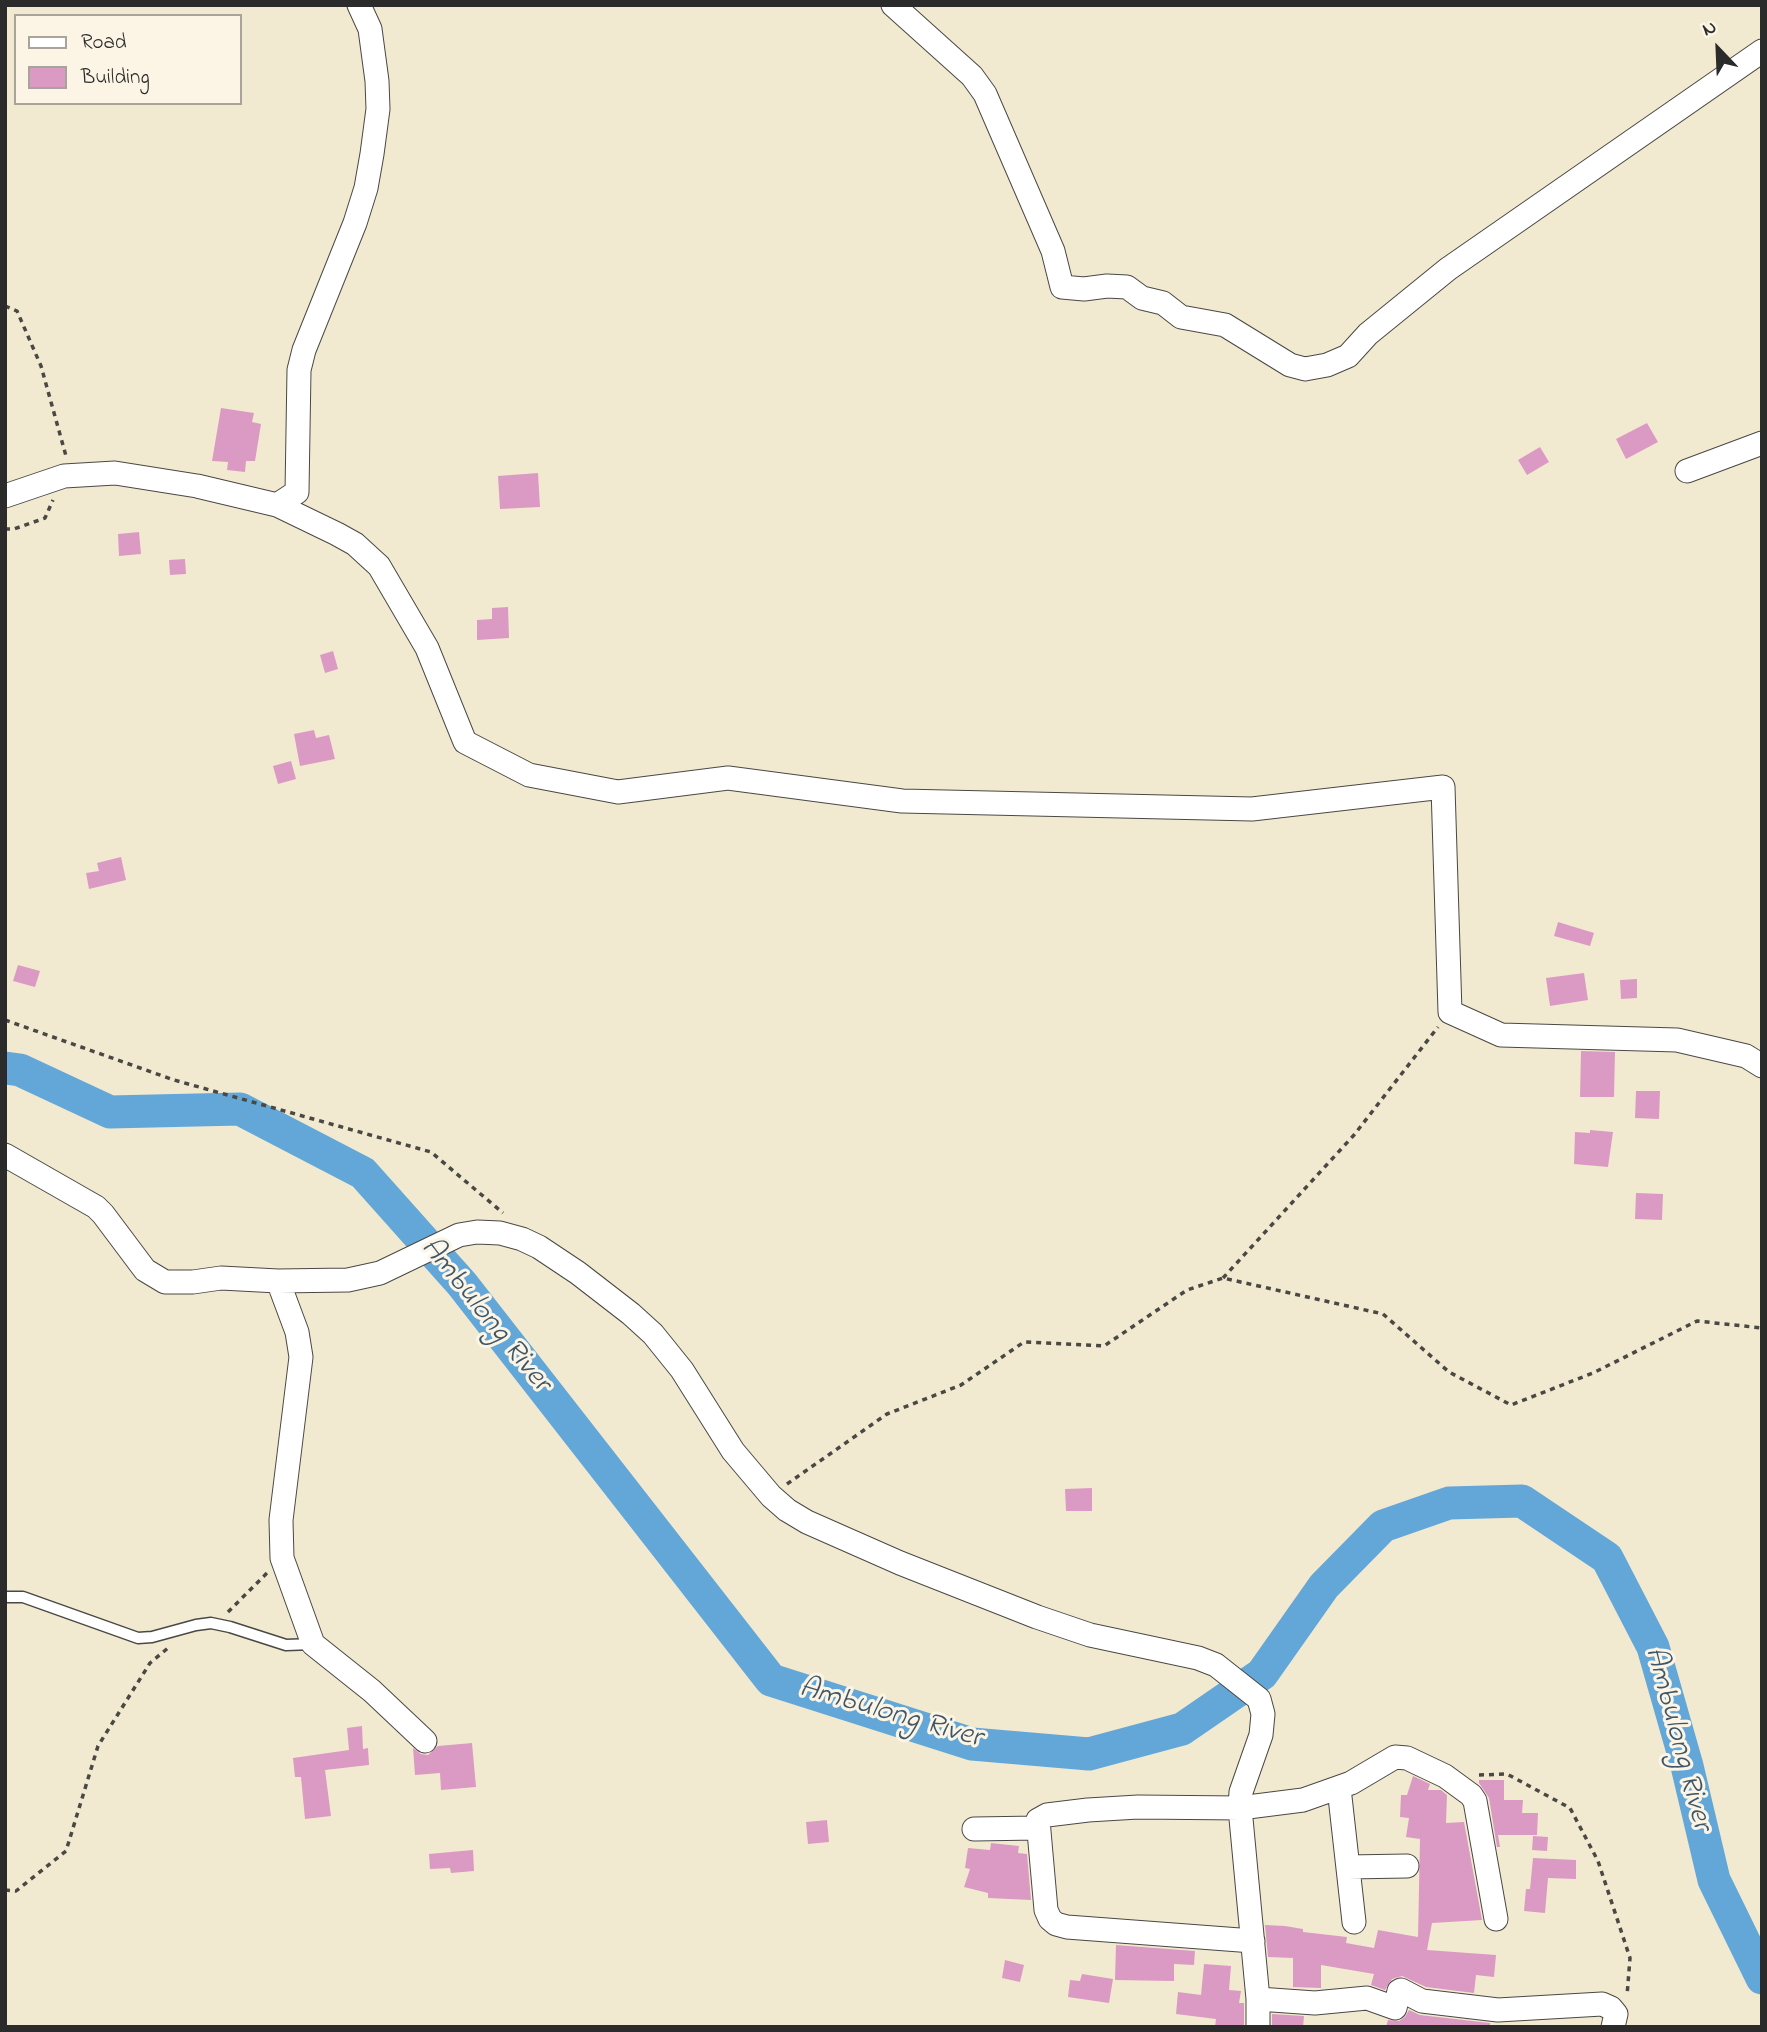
<!DOCTYPE html>
<html>
<head>
<meta charset="utf-8">
<style>
  body { margin:0 }
  #map { position:relative; width:1767px; height:2032px; overflow:hidden; background:#f2ead0; font-family:"Indie Flower",sans-serif }
  canvas { display:block }
  .frame { position:absolute; inset:0; border:7px solid #2b2b2b; pointer-events:none }
  .legend { position:absolute; left:14px; top:14px; width:228px; height:91px; box-sizing:border-box; background:#fcf5e5; border:2px solid #a8a49b; margin:0; padding:9px 12px; list-style:none; font-size:21px; color:#2b2b2b }
  .legend li { display:flex; align-items:center; gap:14px; height:35px }
  .legend b { width:35px; border:2px solid #a8a49b }
  .north { position:absolute; left:1683px; top:14px; width:70px; height:70px; -webkit-text-stroke:5px #fcf5e5; paint-order:stroke; rotate:337deg; font-size:19px; font-weight:700; line-height:28px; text-align:center; color:#2b2b2b }
  .north::after { content:''; display:block; margin:auto; width:24px; height:32px; background:#2b2b2b; clip-path:polygon(50% 0,100% 100%,50% 72%,0 100%) }
</style>
</head>
<body>
<div id="map">
<canvas width="1767" height="2032"></canvas>
<div class="frame"></div>
<ul class="legend">
<li><b style="height:9px;background:#fff"></b>Road</li>
<li><b style="height:19px;background:#db9ac3"></b>Building</li>
</ul>
<div class="north">N</div>
</div>
<script>
const ctx = document.querySelector('canvas').getContext('2d');
ctx.lineJoin = 'round';
const toPath = rows => new Path2D(rows.map(r => 'M' + r).join(''));
function stroke(path, color, width, dash) { ctx.strokeStyle = color; ctx.lineWidth = width; ctx.lineCap = dash ? 'butt' : 'round'; ctx.setLineDash(dash || []); ctx.stroke(path); }
function fillPath(path, color) { ctx.fillStyle = color; ctx.fill(path, 'evenodd'); }
function drawText(font, color, halo, rows, align = 'center') {
  ctx.font = font + ' "Indie Flower",sans-serif'; ctx.lineWidth = 6; ctx.setLineDash([]); ctx.textBaseline = 'middle'; ctx.strokeStyle = halo; ctx.fillStyle = color; for (const [text, x, y, turn = 0] of rows) {
    ctx.save(); ctx.translate(x, y); ctx.rotate((+turn || 0) * Math.PI / 180); ctx.textAlign = isNaN(turn) ? turn : align; if (halo) ctx.strokeText(text, 0, 0); ctx.fillText(text, 0, 0); ctx.restore();
  }
}
stroke(toPath([
  [5,1068,20,1070,110,1112,240,1109,363,1173,462,1284,771,1680,972,1744,1089,1754,1182,1729,1262,1674,1324,1586,1383,1526,1449,1503,1522,1501,1607,1558,1653,1647,1687,1766,1714,1880,1762,1978]
]), '#63a7d8', 33);
fillPath(toPath([
  [221,408,254,413,252,422,261,424,255,461,246,461,245,472,227,470,228,462,212,461],
  [1647,423,1658,442,1626,459,1616,439],
  [1540,447,1549,462,1527,475,1518,460],
  [538,473,540,507,500,509,498,476],
  [139,532,141,554,119,556,118,534],
  [185,559,186,574,170,575,169,560],
  [508,607,509,638,477,640,477,620,492,619,492,608],
  [333,651,338,669,325,673,320,655],
  [314,730,316,738,329,735,335,759,300,766,294,734],
  [291,761,296,779,278,784,273,766],
  [121,857,126,880,89,889,86,873,99,871,97,863],
  [1558,922,1594,933,1590,946,1554,936],
  [18,965,40,971,35,987,13,981],
  [1584,973,1588,1000,1550,1006,1546,978],
  [1637,979,1637,998,1621,999,1620,980],
  [1581,1051,1615,1052,1614,1097,1580,1097],
  [1636,1091,1660,1091,1659,1119,1635,1118],
  [1590,1130,1613,1132,1608,1167,1574,1164,1575,1132,1590,1133],
  [1636,1193,1663,1194,1662,1220,1635,1219],
  [1092,1488,1092,1511,1066,1511,1065,1489],
  [362,1726,363,1749,368,1748,369,1765,325,1770,331,1816,305,1819,301,1777,295,1777,293,1758,349,1750,347,1728],
  [472,1743,476,1787,441,1790,440,1773,415,1775,413,1748,421,1754,428,1755,438,1746],
  [1413,1776,1430,1784,1428,1790,1441,1790,1447,1795,1446,1823,1464,1822,1482,1920,1432,1923,1427,1950,1496,1955,1494,1977,1476,1975,1474,1993,1426,1987,1402,1976,1392,1979,1385,1990,1371,1985,1374,1974,1321,1965,1321,1988,1293,1987,1293,1958,1268,1957,1265,1925,1285,1926,1303,1929,1303,1932,1347,1937,1346,1943,1374,1948,1378,1930,1418,1937,1420,1839,1406,1837,1409,1818,1400,1817,1401,1795,1407,1795],
  [1479,1780,1504,1780,1504,1800,1523,1800,1522,1813,1538,1813,1537,1835,1498,1835,1500,1847,1497,1847,1489,1798,1479,1783],
  [827,1820,829,1842,808,1844,806,1822],
  [1533,1836,1548,1837,1547,1851,1532,1850],
  [991,1843,1019,1846,1018,1853,1027,1854,1031,1900,988,1898,988,1893,964,1887,970,1869,965,1868,968,1848,990,1850],
  [473,1850,474,1871,451,1873,450,1868,430,1869,429,1854],
  [1533,1858,1576,1860,1576,1879,1548,1878,1545,1913,1524,1911,1526,1889,1530,1889],
  [1116,1945,1195,1951,1194,1965,1174,1964,1174,1981,1115,1980],
  [1005,1960,1024,1965,1020,1982,1002,1978],
  [1204,1964,1231,1966,1229,1990,1241,1991,1239,2003,1244,2003,1244,2027,1215,2027,1216,2019,1176,2014,1178,1992,1201,1995],
  [1082,1974,1113,1979,1109,2003,1068,1997,1070,1980,1080,1981],
  [1409,2010,1420,2015,1490,2023,1490,2027,1386,2027,1388,2020,1399,2021,1405,2017],
  [1272,2014,1304,2016,1303,2027,1272,2027]
]), '#db9ac3');
const service = toPath([
  [5,1597,23,1597,138,1638,152,1637,196,1625,211,1623,230,1627,286,1645,313,1644]
]);
const minor = toPath([
  [893,5,972,76,985,94,1053,251,1062,287,1084,289,1107,286,1127,287,1142,298,1163,303,1181,317,1225,325,1290,365,1305,369,1327,365,1348,356,1368,334,1448,269,1762,51],
  [1687,471,1762,443],
  [5,496,64,476,115,473,197,486,277,505,337,534,355,544,379,566,427,648,465,742,529,775,618,792,728,778,902,801,1252,809,1443,787,1450,1012,1501,1035,1677,1040,1746,1056,1762,1066],
  [277,505,297,492,299,370,304,350,355,223,366,188,372,154,378,109,377,81,370,29,359,5],
  [5,1155,96,1207,103,1214,145,1270,165,1282,193,1282,221,1278,278,1281,348,1280,380,1273,459,1235,477,1232,500,1233,522,1239,539,1247,578,1273,631,1314,653,1334,682,1370,733,1451,771,1496,787,1510,807,1522,900,1563,1037,1617,1090,1635,1198,1658,1216,1665,1259,1699,1263,1714,1261,1735,1241,1792,1240,1808,1258,1999,1258,2027],
  [278,1281,297,1332,301,1357,281,1520,282,1558,313,1644,372,1691,425,1741],
  [1339,1788,1354,1922],
  [974,1829,1037,1828],
  [1348,1867,1407,1866],
  [1253,1941,1067,1927,1056,1924,1050,1919,1046,1910,1038,1820,1047,1815,1088,1810,1138,1807,1240,1808,1303,1800,1351,1783,1395,1757,1407,1758,1445,1776,1471,1795,1475,1801,1496,1919],
  [1258,1999,1315,2003,1367,1998,1395,2008,1399,1991,1401,1990,1422,2001,1498,2010,1602,2004,1611,2008,1616,2014,1613,2027]
]);
stroke(service, '#494844', 13);
stroke(minor, '#494844', 25);
stroke(toPath([
  [5,306,17,311,41,366,66,456],
  [5,529,14,529,45,518,53,500],
  [5,1020,174,1080,431,1152,503,1213],
  [1223,1278,1354,1135,1438,1027],
  [787,1484,887,1414,961,1385,1024,1342,1104,1346,1187,1290,1223,1278,1383,1314,1449,1372,1511,1405,1593,1373,1697,1321,1762,1328],
  [228,1612,267,1573],
  [1479,1775,1507,1774,1570,1808,1598,1861,1630,1958,1627,1996],
  [5,1890,16,1891,66,1851,98,1746,150,1663,168,1648]
]), '#494844', 3.5, [5, 5]);
stroke(service, '#fff', 10);
stroke(minor, '#fff', 23);
drawText('italic 30px', '#3f5668', '#fcf5e5', [
  ["Ambulong River",484,1316,51],
  ["Ambulong River",890,1715,16],
  ["Ambulong River",1676,1739,75]
]);
</script>
</body>
</html>
